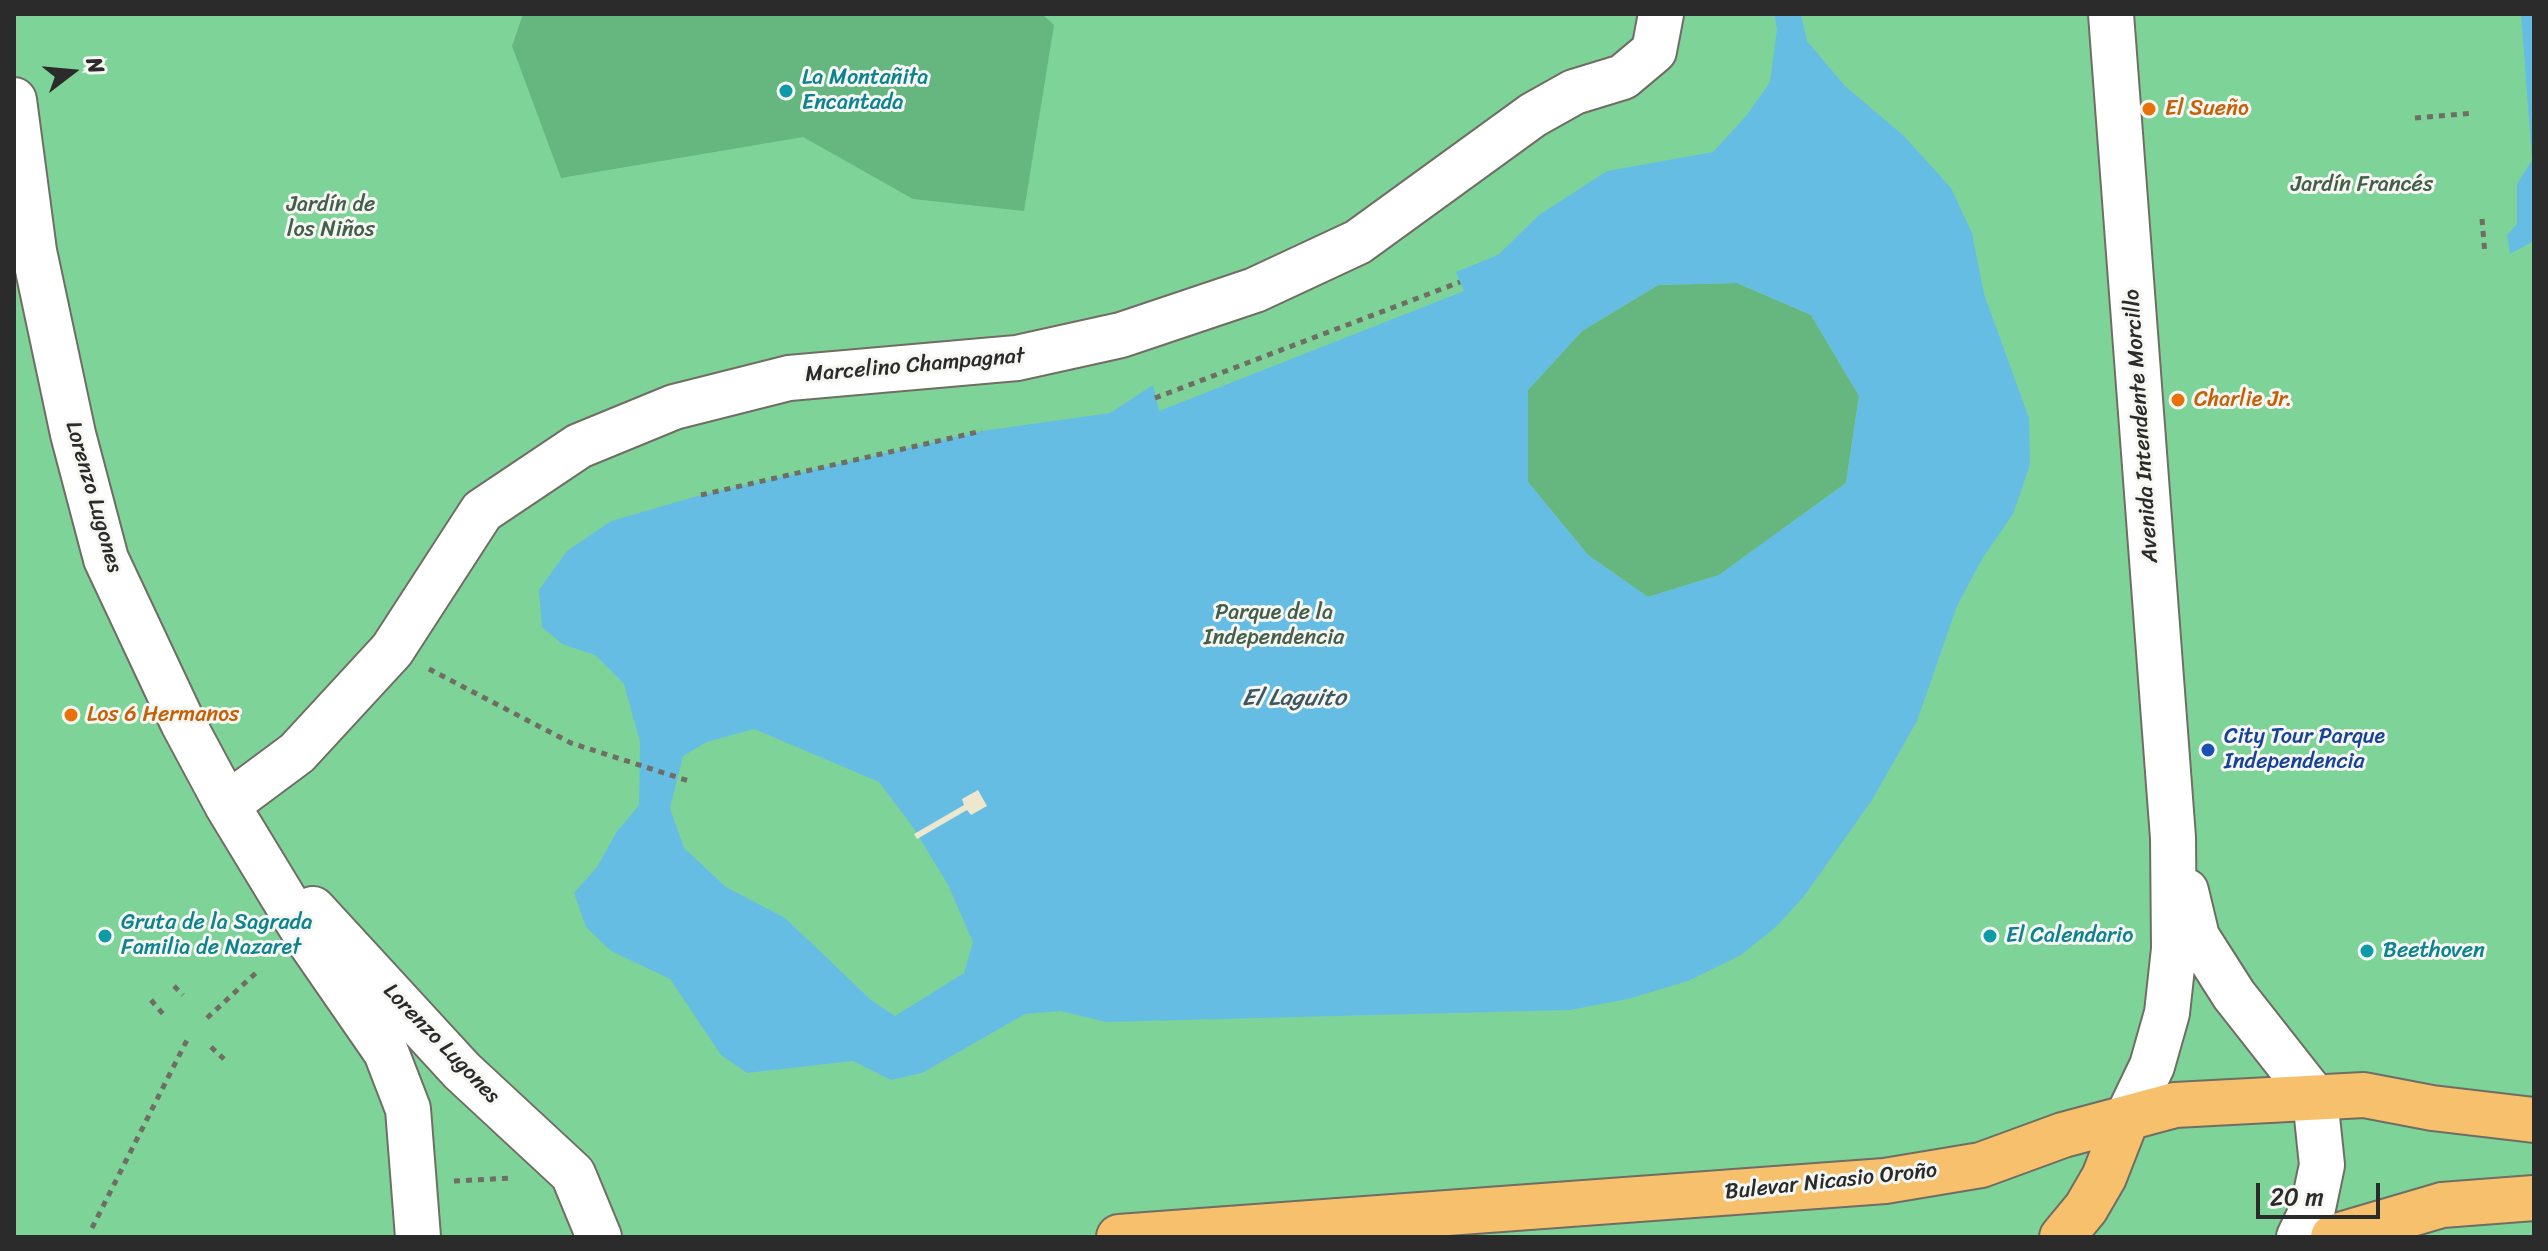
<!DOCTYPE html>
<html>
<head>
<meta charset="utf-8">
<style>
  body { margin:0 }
  #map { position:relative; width:2548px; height:1251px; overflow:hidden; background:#ede7cf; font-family:Sriracha,sans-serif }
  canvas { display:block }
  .frame { position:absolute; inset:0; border:16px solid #2b2b2b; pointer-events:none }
  .north { position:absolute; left:32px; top:32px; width:80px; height:80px; -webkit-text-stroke:6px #f6f6f2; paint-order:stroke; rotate:74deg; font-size:22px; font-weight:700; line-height:32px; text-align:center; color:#2b2b2b }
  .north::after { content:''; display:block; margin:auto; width:28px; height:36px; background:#2b2b2b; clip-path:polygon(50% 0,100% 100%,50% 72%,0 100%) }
  .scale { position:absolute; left:2256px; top:1183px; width:124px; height:36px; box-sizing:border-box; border:4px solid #2b2b2b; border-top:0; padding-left:10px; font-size:24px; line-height:28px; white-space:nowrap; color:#2b2b2b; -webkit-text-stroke:6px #f6f6f2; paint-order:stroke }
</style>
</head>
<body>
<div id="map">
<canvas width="2548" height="1251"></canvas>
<div class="frame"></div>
<div class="north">N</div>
<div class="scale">20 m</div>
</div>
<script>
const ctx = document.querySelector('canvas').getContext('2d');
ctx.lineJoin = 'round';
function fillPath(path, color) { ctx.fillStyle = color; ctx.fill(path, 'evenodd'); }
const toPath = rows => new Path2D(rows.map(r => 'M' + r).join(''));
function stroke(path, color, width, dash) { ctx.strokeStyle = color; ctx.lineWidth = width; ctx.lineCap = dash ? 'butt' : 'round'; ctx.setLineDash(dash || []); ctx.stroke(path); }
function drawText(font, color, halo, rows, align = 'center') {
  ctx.font = font + ' Sriracha,sans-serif'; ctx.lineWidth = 6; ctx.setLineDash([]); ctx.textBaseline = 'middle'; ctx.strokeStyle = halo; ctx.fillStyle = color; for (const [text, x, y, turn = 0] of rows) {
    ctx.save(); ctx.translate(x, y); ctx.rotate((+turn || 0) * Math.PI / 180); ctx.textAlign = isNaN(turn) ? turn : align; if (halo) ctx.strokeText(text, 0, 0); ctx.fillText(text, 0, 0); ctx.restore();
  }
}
fillPath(toPath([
  [14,14,2534,14,2534,1237,14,1237]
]), '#7ed498');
fillPath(toPath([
  [523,14,1042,14,1054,25,1024,211,913,199,803,137,561,178,512,46],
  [1737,283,1811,315,1859,396,1846,483,1719,575,1648,597,1588,555,1528,482,1528,390,1582,331,1658,285]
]), '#66b680');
fillPath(toPath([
  [1774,14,1801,14,1807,41,1845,86,1904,136,1951,188,1972,233,1984,294,2029,418,2030,465,2013,514,1982,559,1957,606,1917,721,1872,800,1805,895,1777,926,1741,955,1688,981,1628,999,1570,1010,1106,1022,1061,1011,1025,1014,922,1073,891,1080,853,1061,747,1073,721,1055,670,979,611,951,586,927,574,893,597,867,616,833,639,805,640,742,624,684,595,655,562,644,542,627,539,590,567,551,611,521,701,495,982,431,1110,413,1153,385,1159,411,1464,291,1456,272,1498,255,1539,215,1607,171,1713,152,1747,115,1770,82,1777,29],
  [1737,283,1811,315,1859,396,1846,483,1719,575,1648,597,1588,555,1528,482,1528,390,1582,331,1658,285],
  [754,729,879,782,913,827,948,885,973,942,964,973,895,1016,871,1000,785,918,726,887,684,848,670,808,683,756,707,742],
  [2521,14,2534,14,2534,241,2510,254,2507,235,2517,224,2517,184,2532,160]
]), '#66bde3');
fillPath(toPath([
  [978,790,987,806,971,815,967,810,917,839,914,834,964,805,962,799]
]), '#ede7cf');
const minor = toPath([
  [2111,14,2173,838,2174,949,2167,1013,2152,1066,2127,1118],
  [14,100,34,251,73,434,106,559,183,723,227,805,312,945,386,1052,408,1109,418,1237],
  [227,805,297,753,392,650,482,511,579,446,674,407,789,378,1017,358,1121,335,1255,290,1358,242,1533,115,1574,92,1623,77,1654,51,1661,14],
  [2186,891,2197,937,2234,995,2315,1098,2322,1165,2313,1208,2299,1237],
  [313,909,462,1071,573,1174,599,1237]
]);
const major = toPath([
  [1119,1237,1885,1181,1981,1165,2063,1135,2175,1105,2364,1095,2432,1108,2534,1120],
  [2062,1237,2086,1208,2104,1177,2127,1118],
  [2333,1237,2442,1205,2534,1198]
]);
stroke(minor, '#6f6d64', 48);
stroke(major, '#6f6d64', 48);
stroke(toPath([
  [2415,118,2474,113],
  [2482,219,2485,255],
  [1155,398,1460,282],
  [701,495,982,431],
  [429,669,571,743,692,782],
  [174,986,183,995],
  [151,1000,163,1014],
  [207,1018,259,970],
  [211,1047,224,1059],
  [454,1181,512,1178],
  [92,1228,187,1040]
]), '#6f6d64', 5, [6, 6]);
stroke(minor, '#fff', 44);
stroke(major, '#f7c06c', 44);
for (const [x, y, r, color] of [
  [786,91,8,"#0f9aa8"],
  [2149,109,8,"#e8710a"],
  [2178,400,8,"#e8710a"],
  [71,715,8,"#e8710a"],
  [2208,750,8,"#1a4fb4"],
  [105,936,8,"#0f9aa8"],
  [1990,936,8,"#0f9aa8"],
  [2367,951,8,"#0f9aa8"]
]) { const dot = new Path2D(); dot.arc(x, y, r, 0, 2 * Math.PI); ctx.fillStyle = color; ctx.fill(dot); stroke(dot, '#f6f6f2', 3); }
drawText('22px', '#0d838f', '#f6f6f2', [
  ["La Montañita",802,78],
  ["Encantada",802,103],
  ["Gruta de la Sagrada",121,923],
  ["Familia de Nazaret",121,948],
  ["El Calendario",2006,936],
  ["Beethoven",2383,951]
], 'left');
drawText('22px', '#c56008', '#f6f6f2', [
  ["El Sueño",2165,109],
  ["Charlie Jr.",2194,400],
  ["Los 6 Hermanos",87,715]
], 'left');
drawText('22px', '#445e4c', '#f6f6f2', [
  ["Jardín Francés",2362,185],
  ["Jardín de",331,205],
  ["los Niños",331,230],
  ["Parque de la",1274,613],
  ["Independencia",1274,638]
]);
drawText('22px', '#2b2b2b', '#f6f6f2', [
  ["Marcelino Champagnat",915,366,-5],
  ["Avenida Intendente Morcillo",2142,426,-94],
  ["Lorenzo Lugones",93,497,74],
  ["Lorenzo Lugones",441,1044,46],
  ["Bulevar Nicasio Oroño",1831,1182,-6]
]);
drawText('22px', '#164399', '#f6f6f2', [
  ["City Tour Parque",2224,737],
  ["Independencia",2224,762]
], 'left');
drawText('italic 24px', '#3d5762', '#f6f6f2', [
  ["El Laguito",1294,699]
]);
</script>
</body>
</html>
